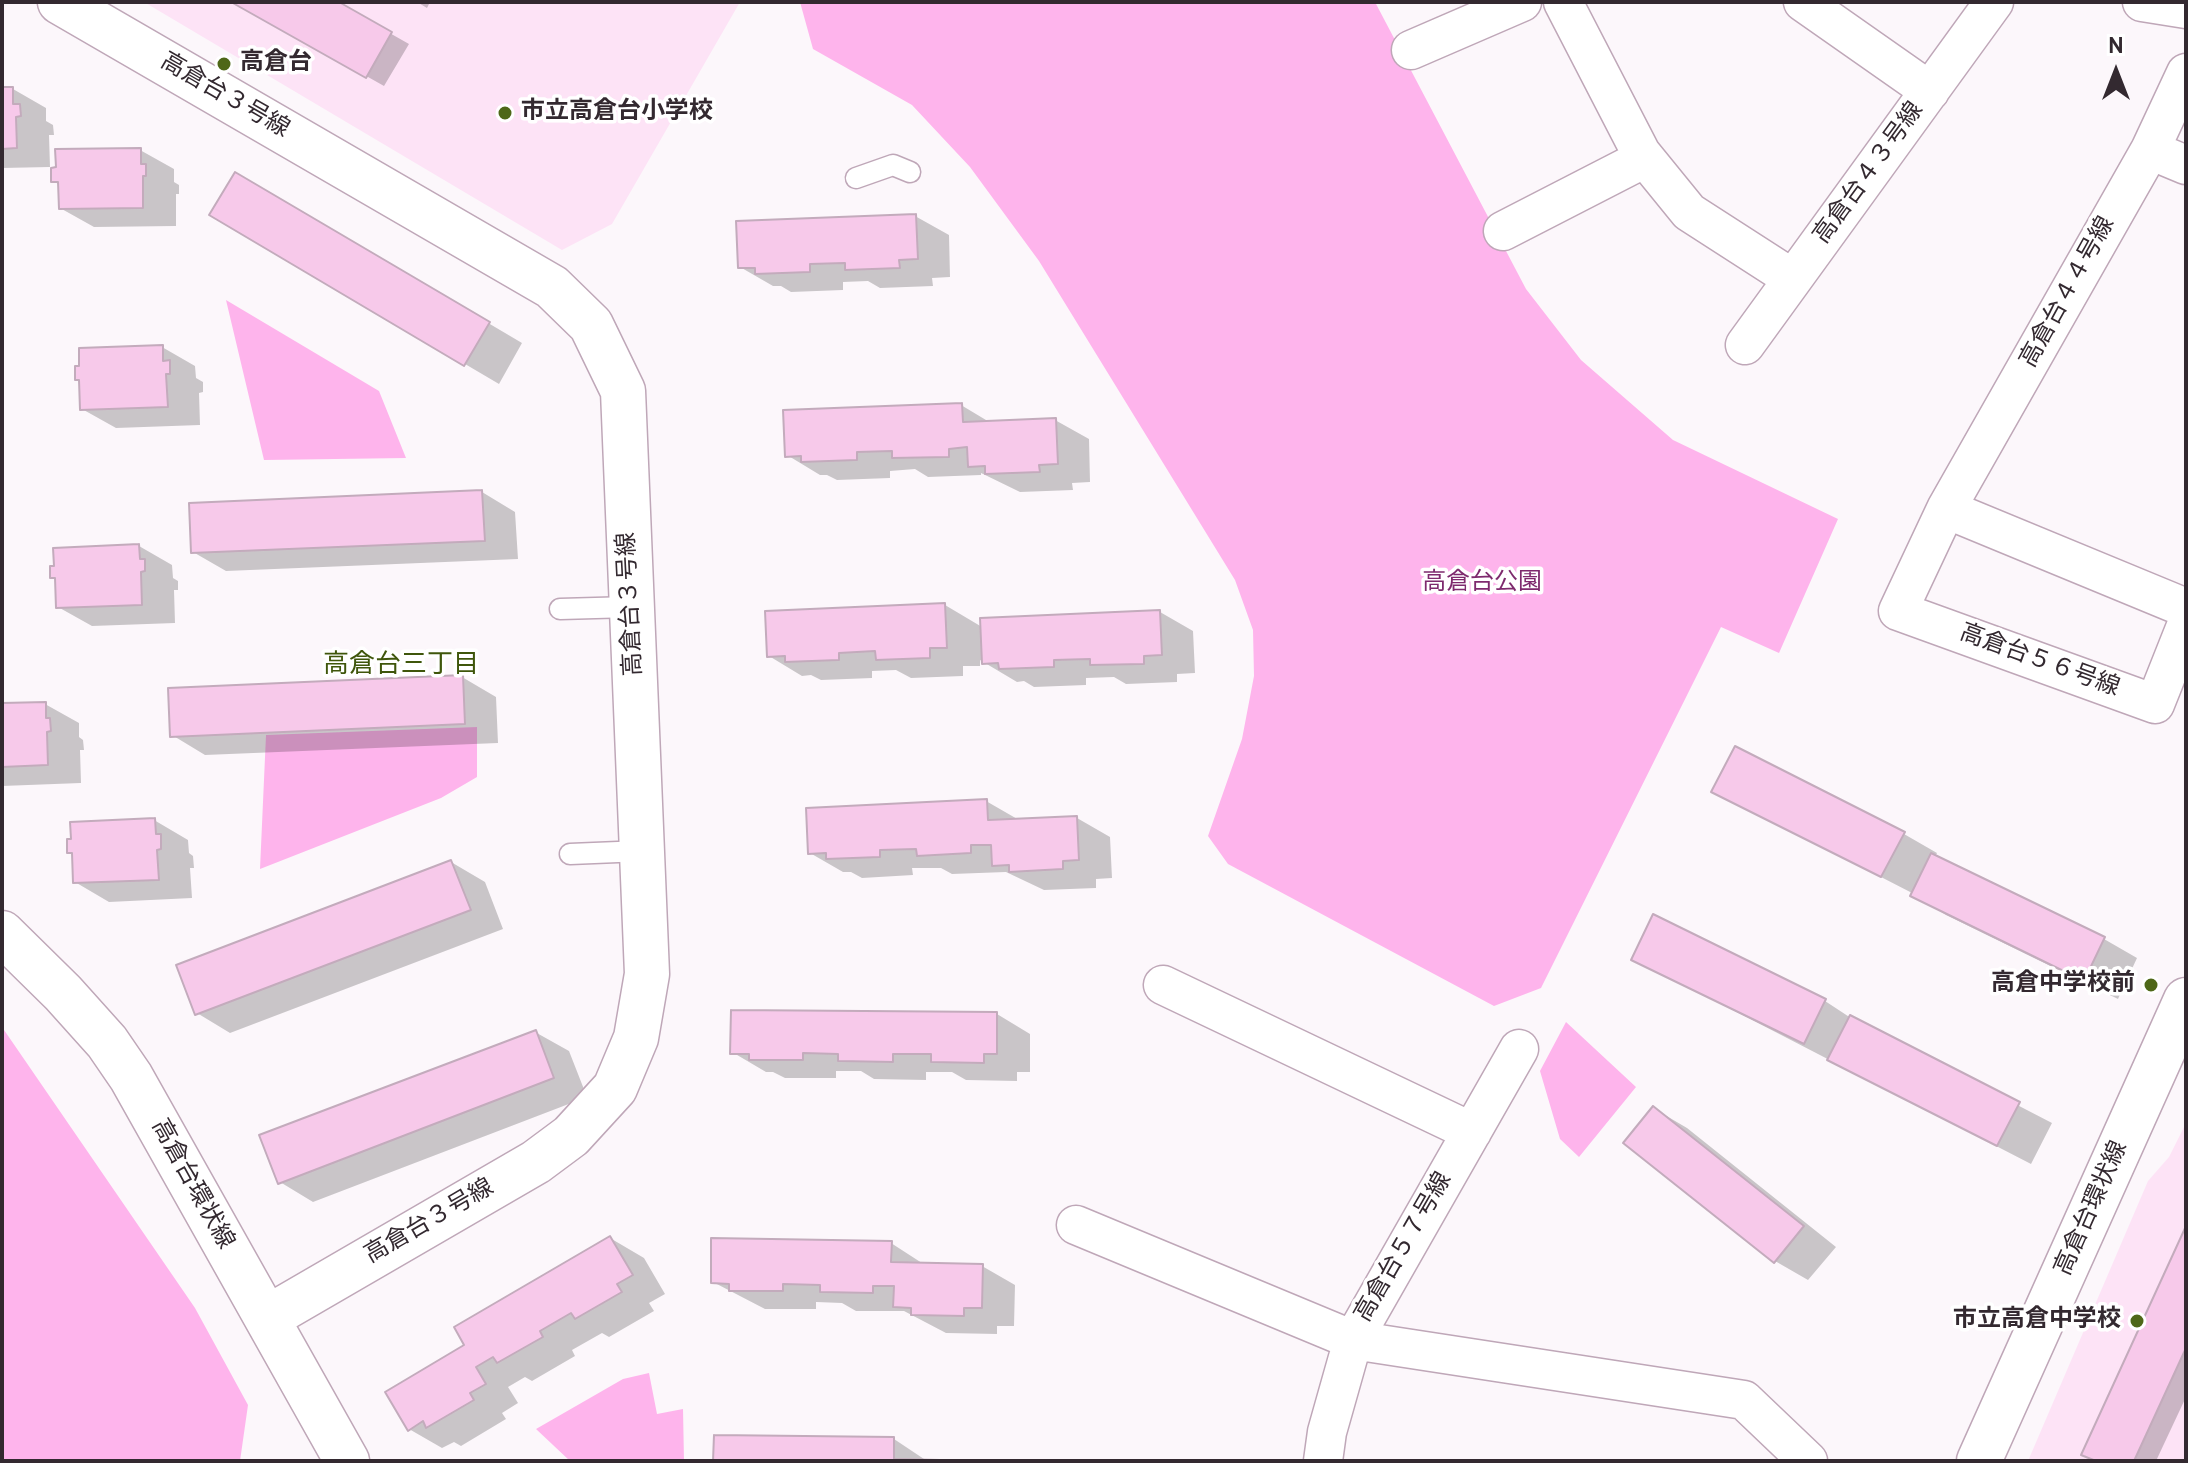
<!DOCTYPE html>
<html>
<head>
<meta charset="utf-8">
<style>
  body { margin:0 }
  #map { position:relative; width:2188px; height:1463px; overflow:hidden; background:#fcf7fb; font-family:Overpass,sans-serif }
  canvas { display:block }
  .frame { position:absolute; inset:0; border:4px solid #332930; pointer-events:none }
  .north { position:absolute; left:2076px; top:32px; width:80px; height:80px; -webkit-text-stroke:6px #fff; paint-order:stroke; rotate:0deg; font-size:22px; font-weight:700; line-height:32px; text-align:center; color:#332930 }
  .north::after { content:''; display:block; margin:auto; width:28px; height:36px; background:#332930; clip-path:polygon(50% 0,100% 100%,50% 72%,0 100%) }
</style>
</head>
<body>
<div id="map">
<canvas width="2188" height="1463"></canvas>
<div class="frame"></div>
<div class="north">N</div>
</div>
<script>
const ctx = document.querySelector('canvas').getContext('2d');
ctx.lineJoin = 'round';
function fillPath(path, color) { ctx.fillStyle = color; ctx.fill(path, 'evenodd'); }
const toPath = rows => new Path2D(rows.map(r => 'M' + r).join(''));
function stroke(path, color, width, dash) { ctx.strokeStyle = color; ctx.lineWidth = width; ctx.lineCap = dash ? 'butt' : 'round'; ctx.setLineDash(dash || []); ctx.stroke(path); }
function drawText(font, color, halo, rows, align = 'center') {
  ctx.font = font + ' Overpass,"Noto Sans JP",sans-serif'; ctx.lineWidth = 7; ctx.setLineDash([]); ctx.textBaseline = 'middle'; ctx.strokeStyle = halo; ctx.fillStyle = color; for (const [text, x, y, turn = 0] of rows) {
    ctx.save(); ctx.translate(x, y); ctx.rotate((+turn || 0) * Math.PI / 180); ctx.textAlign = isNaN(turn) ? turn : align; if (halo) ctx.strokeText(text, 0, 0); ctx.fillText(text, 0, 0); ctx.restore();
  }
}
fillPath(toPath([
  [144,2,740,2,612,224,562,250],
  [2186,1123,2186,1461,2028,1461,2148,1181,2169,1157]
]), '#fde3f6');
fillPath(toPath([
  [800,2,1375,2,1526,289,1581,360,1673,440,1838,519,1779,653,1721,627,1541,988,1494,1006,1228,864,1208,836,1242,739,1254,676,1253,630,1235,580,1039,261,970,167,912,105,813,49],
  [226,300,379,391,406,458,264,460],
  [477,727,477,777,441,798,260,869,266,735],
  [1566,1022,1636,1087,1579,1157,1560,1139,1540,1071],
  [2,1027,195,1308,248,1405,240,1461,2,1461],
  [649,1373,657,1414,683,1409,684,1461,570,1461,536,1429,623,1379]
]), '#feb4ec');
fillPath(toPath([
  [235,2,335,2,409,44,384,86],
  [417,2,430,2,427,8],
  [2,89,13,89,46,108,46,121,53,125,54,135,49,135,50,167,2,168],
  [140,150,174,169,174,182,179,185,179,194,176,194,176,226,94,227,60,208,60,185,53,181],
  [236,174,522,343,499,384,212,215],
  [915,216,949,235,950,277,932,278,933,286,880,288,868,281,843,282,843,290,791,292,781,286,773,286,740,267],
  [162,347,195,366,196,378,203,382,203,392,199,393,200,425,116,428,82,409],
  [961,405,991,423,1055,420,1089,439,1090,482,1072,483,1073,490,1020,492,981,473,981,475,928,477,915,469,890,471,890,478,837,480,827,475,820,475,787,455],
  [482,492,515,512,518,559,226,571,193,552],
  [139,546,172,565,173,578,178,581,178,590,174,590,175,623,92,626,58,607,57,580,52,577],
  [945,605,982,627,1160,612,1193,631,1195,673,1177,674,1177,682,1126,684,1114,677,1086,678,1086,685,1034,687,1024,681,1017,682,980,660,980,666,963,666,963,676,911,678,896,670,872,671,872,678,821,680,811,675,802,676,769,656],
  [462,677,496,697,498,743,205,755,172,735],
  [45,704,79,723,79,737,83,740,84,750,80,750,81,783,2,786,2,705],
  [1714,791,1904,834,1937,853,1935,857,2104,939,2137,958,2118,999,1946,915,1914,894],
  [986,801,1019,820,1077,818,1110,837,1112,878,1096,879,1096,888,1044,890,1006,872,952,874,941,868,912,868,913,875,862,878,851,872,843,872,810,853],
  [154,820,188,840,189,853,193,856,194,868,190,868,192,898,109,902,75,882,74,855,69,852],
  [451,862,485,882,503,929,230,1033,197,1013],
  [1634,959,1825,1001,1857,1022,2052,1123,2031,1164],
  [997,1014,1030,1034,1030,1072,1017,1072,1017,1081,966,1080,952,1072,926,1072,926,1080,874,1079,861,1071,836,1071,836,1078,785,1078,773,1072,766,1072,732,1052],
  [535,1032,569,1051,587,1097,313,1202,280,1182],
  [1653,1108,1687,1128,1836,1247,1808,1280,1775,1261],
  [2186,1231,2186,1397,2156,1461,2096,1461],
  [610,1238,644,1258,665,1294,649,1303,654,1311,609,1337,602,1333,572,1350,575,1356,532,1381,525,1377,508,1387,518,1403,502,1413,506,1419,461,1446,454,1442,442,1448,409,1429,467,1346],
  [891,1243,925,1265,982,1266,1015,1285,1014,1326,997,1326,997,1334,946,1333,904,1311,856,1311,842,1303,816,1302,816,1309,765,1309,713,1282],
  [894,1439,927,1461,715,1461]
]), '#0003');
const building = toPath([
  [231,2,339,2,392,32,366,78,231,2],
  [2,87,13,87,13,104,20,104,21,116,16,117,17,148,2,149,2,87],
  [141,148,141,164,146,164,146,176,143,176,143,208,59,209,58,182,51,182,51,168,56,167,55,149,141,148],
  [235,172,490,322,464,366,209,215,235,172],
  [916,214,918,259,899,260,900,268,845,270,845,263,810,264,810,272,755,274,755,268,738,268,736,221,916,214],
  [163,345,163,361,170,360,170,374,166,374,168,407,80,410,79,380,75,380,75,366,79,366,79,348,163,345],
  [962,403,963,422,1056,418,1058,464,1039,465,1040,472,985,474,985,466,968,467,967,447,949,449,949,457,892,458,892,451,857,452,857,460,801,462,801,456,785,457,783,410,962,403],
  [482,490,485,541,191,553,189,503,482,490],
  [139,544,140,559,145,559,145,571,141,572,142,605,56,608,55,578,50,578,50,566,54,566,53,548,139,544],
  [945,603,947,648,930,648,930,658,876,660,875,651,839,653,839,660,785,662,785,656,767,657,765,611,945,603],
  [1160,610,1162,655,1144,656,1144,664,1090,665,1090,659,1054,660,1054,667,999,669,998,663,982,664,980,618,1160,610],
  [463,675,465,724,170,737,168,688,463,675],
  [46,702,46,718,50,718,51,731,47,732,48,765,2,767,2,703,46,702],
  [1735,746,1905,832,1881,877,1711,792,1735,746],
  [987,799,988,820,1077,816,1079,860,1063,861,1063,869,1009,872,1009,865,992,866,991,845,971,845,971,853,917,856,916,849,880,850,880,857,826,859,826,853,808,854,806,808,987,799],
  [155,818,156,834,161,834,161,849,157,850,159,880,73,883,72,853,67,853,67,839,71,839,70,822,155,818],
  [1931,853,2105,937,2084,981,1910,896,1931,853],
  [451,860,471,910,195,1015,176,965,451,860],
  [1653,914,1826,999,1804,1044,1631,960,1653,914],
  [731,1010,997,1012,997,1054,984,1054,984,1063,931,1062,931,1054,893,1054,893,1062,838,1061,838,1054,803,1053,803,1060,749,1060,749,1054,730,1054,731,1010],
  [1850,1015,2020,1102,1997,1146,1827,1060,1850,1015],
  [536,1030,554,1078,278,1184,259,1135,536,1030],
  [1653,1106,1804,1226,1774,1263,1623,1143,1653,1106],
  [2186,1226,2186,1348,2134,1461,2096,1461,2081,1455,2186,1226],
  [610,1236,633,1275,617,1284,622,1292,575,1319,571,1313,540,1331,543,1337,497,1363,493,1357,476,1367,486,1384,470,1393,474,1400,426,1428,423,1421,408,1431,385,1392,464,1345,454,1327,610,1236],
  [711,1238,892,1241,891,1262,983,1264,982,1308,964,1308,964,1316,911,1315,911,1308,893,1307,894,1286,873,1286,873,1293,820,1292,820,1285,783,1284,783,1291,729,1291,729,1284,711,1283,711,1238],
  [714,1435,894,1437,894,1459,986,1461,713,1461,714,1435]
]);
fillPath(building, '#f7c9ea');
stroke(building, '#c3abbc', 2);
const service = toPath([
  [856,178,893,165,910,172],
  [560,609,631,607],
  [570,854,642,851]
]);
const minor = toPath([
  [1563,2,1641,153,1689,212,1793,279],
  [1803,2,1930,91],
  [2142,2,2186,9],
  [1411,50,1522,2],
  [2186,73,2150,150,1946,509,2186,608],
  [2150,150,2186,165],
  [1503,231,1645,158],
  [1745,345,1994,2],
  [1946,509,1898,611,2155,704,2186,626],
  [1163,985,1472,1132],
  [1076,1225,1353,1340,1744,1400,1808,1461],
  [1323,1461,1327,1432,1353,1340,1519,1049]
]);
const tertiary = toPath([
  [60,2,552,287,591,325,623,391,647,974,636,1038,615,1088,571,1136,536,1162,267,1318],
  [2,933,63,993,107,1042,131,1077,347,1461],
  [1979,1461,2186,1000]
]);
stroke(service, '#bfa7b8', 23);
stroke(minor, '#bfa7b8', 41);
stroke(tertiary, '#bfa7b8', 47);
stroke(service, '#fff', 20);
stroke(minor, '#fff', 38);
stroke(tertiary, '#fff', 44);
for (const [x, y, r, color] of [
  [224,64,8,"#4e6718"],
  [505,113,8,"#4e6718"],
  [2151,985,8,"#4e6718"],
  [2137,1321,8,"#4e6718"]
]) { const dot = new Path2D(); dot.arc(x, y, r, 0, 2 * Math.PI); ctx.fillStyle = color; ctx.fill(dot); stroke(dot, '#fff', 3); }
drawText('bold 24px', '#332930', '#fff', [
  ["高倉台",240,64],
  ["市立高倉台小学校",521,113],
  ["高倉中学校前",2135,985,"right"],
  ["市立高倉中学校",2121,1321,"right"]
], 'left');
drawText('24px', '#332930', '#fff', [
  ["高倉台３号線",224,97,30],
  ["高倉台４３号線",1870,174,-54],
  ["高倉台４４号線",2069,293,-61],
  ["高倉台３号線",632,604,-93],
  ["高倉台５６号線",2039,662,20],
  ["高倉台環状線",191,1185,61],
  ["高倉台環状線",2093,1209,-66],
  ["高倉台３号線",430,1223,-30],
  ["高倉台５７号線",1405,1248,-60]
]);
drawText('24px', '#7e2a6e', '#fff', [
  ["高倉台公園",1482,584]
]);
drawText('26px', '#3f560b', '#fff', [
  ["高倉台三丁目",401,667]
]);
</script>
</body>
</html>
